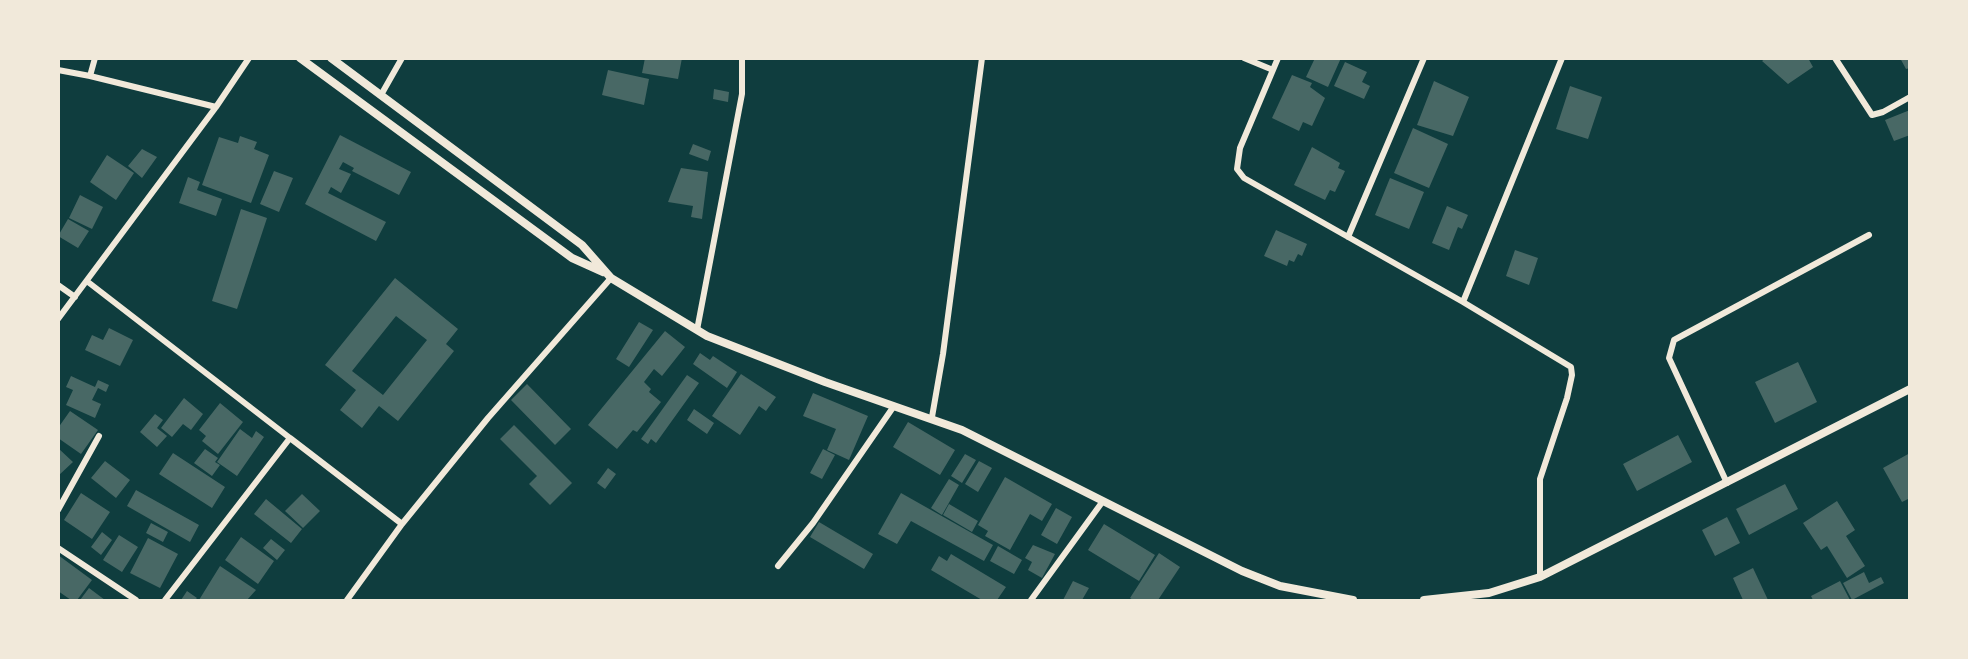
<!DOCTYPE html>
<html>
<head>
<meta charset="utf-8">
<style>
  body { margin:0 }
  #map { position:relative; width:1968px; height:659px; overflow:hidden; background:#0f3d3e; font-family:"Public Sans",sans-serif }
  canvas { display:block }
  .frame { position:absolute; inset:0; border:60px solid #f1e9da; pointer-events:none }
</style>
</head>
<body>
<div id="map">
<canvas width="1968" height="659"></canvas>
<div class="frame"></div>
</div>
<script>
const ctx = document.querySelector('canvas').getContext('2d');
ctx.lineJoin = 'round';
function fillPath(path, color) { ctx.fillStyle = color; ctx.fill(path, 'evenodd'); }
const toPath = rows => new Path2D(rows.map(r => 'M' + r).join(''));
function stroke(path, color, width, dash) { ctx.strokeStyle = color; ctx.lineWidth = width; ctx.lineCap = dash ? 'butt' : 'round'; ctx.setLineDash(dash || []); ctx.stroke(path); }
fillPath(toPath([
  [645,58,682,58,678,79,642,73],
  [1315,58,1341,58,1328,87,1306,77],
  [1766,58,1808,58,1813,67,1788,84,1762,61],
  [1900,58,1910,58,1910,68,1906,69],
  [1345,62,1367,72,1362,82,1370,86,1364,99,1334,86],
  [608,70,649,79,644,105,602,95],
  [1292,75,1312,83,1310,87,1325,98,1312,126,1303,122,1299,131,1272,118],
  [1434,81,1469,97,1453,136,1417,125],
  [1570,86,1602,97,1588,139,1556,129],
  [714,89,729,92,728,102,713,99],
  [1910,110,1910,135,1894,141,1885,120],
  [1413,128,1448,144,1429,188,1394,173],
  [340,135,411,172,399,195,352,171,354,168,343,162,339,169,351,174,341,193,331,187,328,193,386,222,376,241,305,204],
  [240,136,257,142,254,149,269,155,251,203,202,185,219,137,238,143],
  [693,144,711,151,708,161,689,154],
  [1312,147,1340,163,1338,168,1345,171,1335,192,1330,190,1325,200,1294,185],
  [142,149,157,157,142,178,128,166],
  [107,155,134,173,116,200,90,182],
  [681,168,708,172,702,219,691,217,693,206,668,202],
  [274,171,293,178,279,212,260,204],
  [188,177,200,182,197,190,222,199,216,216,179,203],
  [1390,178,1424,192,1409,229,1375,215],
  [80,195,103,207,92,229,69,218],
  [1447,206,1468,215,1462,229,1458,227,1449,250,1432,243],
  [241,209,267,218,237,309,212,301],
  [68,219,89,231,78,248,58,236],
  [1276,230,1307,244,1302,256,1298,254,1294,262,1289,260,1287,266,1264,256],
  [1515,250,1538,258,1529,285,1506,276],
  [395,278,458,329,446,344,454,351,398,421,379,406,362,428,340,410,356,390,325,365],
  [396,316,427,340,383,395,352,371],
  [639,322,653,330,629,367,616,359],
  [109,328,133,340,120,366,85,350,92,335,103,340],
  [665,331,685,347,662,376,654,369,644,382,651,389,649,392,661,402,637,432,633,430,617,449,588,425],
  [700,353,710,360,713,356,737,372,727,388,693,364],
  [1798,362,1817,402,1775,423,1755,382],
  [741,374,776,397,766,411,759,406,740,435,712,416],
  [687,375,699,383,656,443,651,439,648,444,641,439],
  [71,376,95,387,98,380,109,385,106,392,98,388,92,400,101,404,95,418,66,405,73,390,66,387],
  [527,384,571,429,555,445,511,400],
  [813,393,868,416,849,460,827,450,836,429,803,416],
  [184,398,203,414,191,430,183,424,172,437,161,428],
  [220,403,243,422,218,454,202,441,206,436,199,430],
  [694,409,714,423,707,434,687,420],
  [70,411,98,430,81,454,58,438,58,428],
  [155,414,163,420,157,428,167,436,157,447,140,432],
  [908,422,955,450,940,475,893,447],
  [514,425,572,483,550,505,529,484,537,476,500,439],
  [240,429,252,438,256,431,264,437,237,476,217,462],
  [1678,435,1692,462,1637,491,1623,464],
  [58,448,73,462,58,476],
  [205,449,218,458,215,462,220,465,212,476,194,463],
  [823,449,835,455,822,479,810,473],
  [173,453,225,487,212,508,159,474],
  [1910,453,1910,498,1902,502,1883,468],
  [965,454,976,460,962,483,951,476],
  [105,461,130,480,116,498,91,478],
  [979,461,992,468,978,492,965,484],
  [608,468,616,474,605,489,597,483],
  [1005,477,1052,504,1042,521,1030,514,1010,550,985,536,988,531,978,525],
  [949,479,959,485,942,515,931,508],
  [1785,484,1798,509,1749,535,1736,509],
  [136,490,199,525,190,542,127,506],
  [81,493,110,512,92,539,64,520],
  [901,493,993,545,984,561,911,521,897,544,878,534],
  [302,494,320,511,303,528,285,511],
  [266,499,302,529,291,543,254,514],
  [1837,501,1855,530,1846,536,1865,566,1847,578,1827,546,1821,550,1803,523],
  [949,504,978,521,972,532,943,515],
  [1056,508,1072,517,1057,544,1041,535],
  [1727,517,1740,543,1715,556,1702,530],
  [819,522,873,554,864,569,810,537],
  [151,523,168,532,163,542,146,533],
  [1104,524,1155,555,1139,581,1088,550],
  [102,532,112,540,101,555,91,547],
  [119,535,138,547,122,572,103,560],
  [241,537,274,561,258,584,225,560],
  [148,538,178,554,160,588,130,573],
  [271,539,285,550,277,560,263,548],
  [1033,545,1055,554,1042,578,1028,570,1032,562,1025,558],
  [998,546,1022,560,1014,574,990,561],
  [1159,553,1180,567,1158,600,1133,600,1130,598],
  [951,554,1006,587,997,600,982,600,931,570,939,556,947,561],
  [58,555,92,580,77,600,71,600,58,591],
  [220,566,256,590,247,600,199,600],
  [1753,568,1768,600,1743,600,1733,578],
  [1864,572,1869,583,1881,577,1884,583,1852,600,1843,583],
  [1073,581,1089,588,1082,600,1063,600],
  [1840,581,1850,600,1813,600,1811,596],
  [89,588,105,600,80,600],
  [187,591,197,598,195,600,181,600]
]), '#486865');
stroke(toPath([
  [1244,58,1273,70],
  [1278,58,1240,148,1237,169,1244,178,1463,302,1571,367,1572,375,1567,398,1540,479,1540,577],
  [1835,58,1872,115,1883,112,1910,97],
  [58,70,90,76,95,58],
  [90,76,216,107],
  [381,95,402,58],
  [1348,237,1424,58],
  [88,282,290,438],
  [58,285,75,297],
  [1463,302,1562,58],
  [58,319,216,107,249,58],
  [697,330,742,94,742,58],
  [932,417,943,354,982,58],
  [1727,483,1669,358,1674,340,1869,235],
  [58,510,99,436],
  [58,548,136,600],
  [778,566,813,523,894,406],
  [165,600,290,438,402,524],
  [347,600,402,524,488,418,611,278],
  [1031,600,1103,501]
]), '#f1e9da', 6);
stroke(toPath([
  [300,58,572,258,603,272],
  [331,58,582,245,611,278,707,336,825,382,962,430,1242,571,1280,586,1353,600],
  [1424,600,1489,593,1540,577,1910,389]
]), '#f1e9da', 8);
</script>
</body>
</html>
